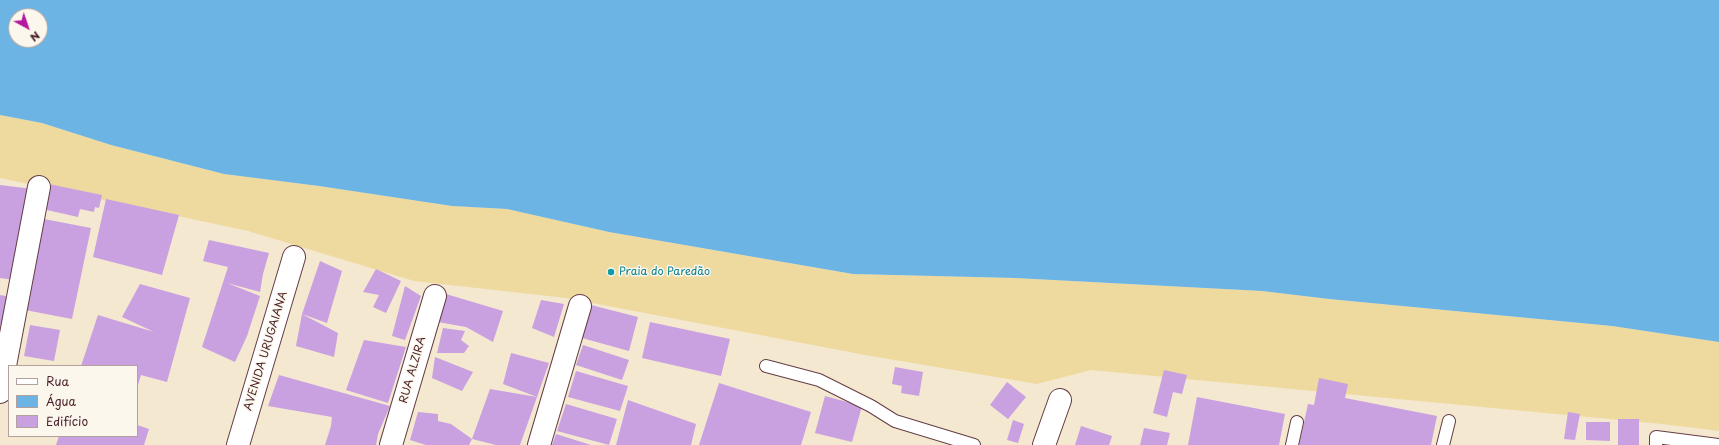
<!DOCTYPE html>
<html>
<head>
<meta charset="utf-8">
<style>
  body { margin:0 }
  #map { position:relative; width:1719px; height:445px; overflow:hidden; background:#f5e8d1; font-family:"Playpen Sans",sans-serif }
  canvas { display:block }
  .legend { position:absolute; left:8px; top:365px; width:130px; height:72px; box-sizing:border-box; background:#fbf7ec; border:1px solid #b4a19f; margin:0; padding:5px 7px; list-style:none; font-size:12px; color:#4a1f2b }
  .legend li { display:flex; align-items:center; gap:8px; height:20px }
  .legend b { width:20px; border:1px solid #b4a19f }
  .north { position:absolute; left:8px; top:8px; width:40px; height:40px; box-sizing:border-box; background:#fbf7ec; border:1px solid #b4a19f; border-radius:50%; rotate:140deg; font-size:11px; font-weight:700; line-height:16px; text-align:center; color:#4a1f2b }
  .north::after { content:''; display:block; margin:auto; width:14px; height:18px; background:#b5179e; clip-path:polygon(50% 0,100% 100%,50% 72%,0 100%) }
</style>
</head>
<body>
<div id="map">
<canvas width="1719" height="445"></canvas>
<ul class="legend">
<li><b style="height:5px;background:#fff"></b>Rua</li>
<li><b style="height:11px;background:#6cb4e4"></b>Água</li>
<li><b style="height:11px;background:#c9a0e0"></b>Edifício</li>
</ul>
<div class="north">N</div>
</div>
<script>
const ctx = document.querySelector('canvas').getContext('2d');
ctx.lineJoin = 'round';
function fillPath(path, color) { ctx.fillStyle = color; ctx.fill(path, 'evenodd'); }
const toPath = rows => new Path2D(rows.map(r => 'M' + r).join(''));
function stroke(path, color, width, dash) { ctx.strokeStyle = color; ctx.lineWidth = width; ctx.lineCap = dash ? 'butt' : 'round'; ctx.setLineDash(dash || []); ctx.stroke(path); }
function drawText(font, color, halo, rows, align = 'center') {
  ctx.font = font + ' "Playpen Sans",sans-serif'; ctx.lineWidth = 3; ctx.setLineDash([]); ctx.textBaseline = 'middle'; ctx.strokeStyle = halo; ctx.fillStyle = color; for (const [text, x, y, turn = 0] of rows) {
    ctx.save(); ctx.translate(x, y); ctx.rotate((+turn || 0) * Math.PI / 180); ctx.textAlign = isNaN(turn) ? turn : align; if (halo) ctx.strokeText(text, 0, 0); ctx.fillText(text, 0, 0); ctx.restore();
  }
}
fillPath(toPath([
  [0,115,42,123,111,145,224,174,319,186,452,206,507,209,609,232,853,274,1015,278,1262,291,1329,299,1612,326,1719,342,1719,431,1662,424,1091,370,1037,384,865,355,566,298,414,281,248,231,0,178]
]), '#eeda9e');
fillPath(toPath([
  [0,0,1719,0,1719,342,1612,326,1329,299,1262,291,1015,278,853,274,609,232,507,209,452,206,319,186,224,174,111,145,42,123,0,115],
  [16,16,40,16,40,40,16,40]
]), '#6cb4e4');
fillPath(toPath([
  [44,183,102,195,99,208,95,207,94,212,80,209,78,217,38,208],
  [0,185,33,189,21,281,0,278],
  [106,199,179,215,162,275,93,257],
  [44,219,91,228,72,319,25,310],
  [209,240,269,253,263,274,260,292,227,283,260,296,247,336,235,362,202,347,228,267,203,261],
  [320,261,342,271,327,323,302,314],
  [376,269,401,281,386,313,373,307,379,295,363,292],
  [140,284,190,298,167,382,141,375,137,388,137,366,81,366,98,315,154,332,122,317],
  [405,286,421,296,405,340,392,336],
  [446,294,503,311,493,342,466,327,438,322],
  [0,295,12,297,8,326,0,325],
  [541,300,564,304,554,337,532,328],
  [591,305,638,317,629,351,582,338],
  [302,314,338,333,334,357,296,346],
  [650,322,730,339,721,376,642,358],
  [30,325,60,330,54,361,24,356],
  [443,328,465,331,461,340,469,346,464,353,437,353],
  [364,340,406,347,388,403,346,390],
  [583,345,629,360,622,380,576,365],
  [511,353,549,363,537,397,520,445,496,445,472,439,490,389,537,397,503,384],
  [435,357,473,372,462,391,432,378],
  [895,367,923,372,919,396,901,393,902,386,892,384],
  [1164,370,1187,375,1182,394,1173,392,1167,417,1153,413],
  [576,371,628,386,620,411,568,397],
  [279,375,390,406,378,434,376,445,325,445,331,426,332,417,268,406],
  [1319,378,1348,384,1345,398,1437,416,1431,445,1299,445,1308,404,1314,405],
  [1007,382,1026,397,1008,419,990,405],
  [719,383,811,412,801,445,699,445],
  [825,396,862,406,852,442,815,433],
  [1197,397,1285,414,1279,445,1188,445],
  [628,400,696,424,691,445,616,445],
  [566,404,617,419,609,445,557,431],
  [418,412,438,414,438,421,451,424,472,439,469,445,426,445,410,440],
  [1568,412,1580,414,1575,440,1564,439],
  [1618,419,1639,419,1639,445,1618,445],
  [1013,420,1024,424,1018,443,1007,440],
  [1586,422,1610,422,1610,441,1586,440],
  [137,425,149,429,144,445,56,445,59,436,137,436],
  [1081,426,1112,436,1109,445,1075,445],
  [1144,428,1170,433,1167,445,1140,445],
  [556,434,591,445,552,445]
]), '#c9a0e0');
const lane = toPath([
  [766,366,819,380,871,406,895,421,974,445],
  [1292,445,1297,422],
  [1443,445,1449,421],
  [1656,445,1656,437,1719,445]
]);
const street = toPath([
  [0,392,39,187],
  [238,445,294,257],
  [391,445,435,296],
  [539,445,580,306],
  [1044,445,1060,400]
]);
stroke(lane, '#643d44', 14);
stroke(street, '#643d44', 24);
stroke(lane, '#fff', 12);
stroke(street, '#fff', 22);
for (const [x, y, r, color] of [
  [611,272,4,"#0f9aa8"]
]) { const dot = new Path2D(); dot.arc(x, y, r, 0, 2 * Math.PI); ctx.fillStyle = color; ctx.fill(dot); stroke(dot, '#fbf7ec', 1.5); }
drawText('11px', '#0d838f', '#fbf7ec', [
  ["Praia do Paredão",619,272]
], 'left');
drawText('11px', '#4a1f2b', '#fbf7ec', [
  ["AVENIDA URUGAIANA",266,351,-73],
  ["RUA ALZIRA",413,370,-74]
]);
</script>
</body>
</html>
